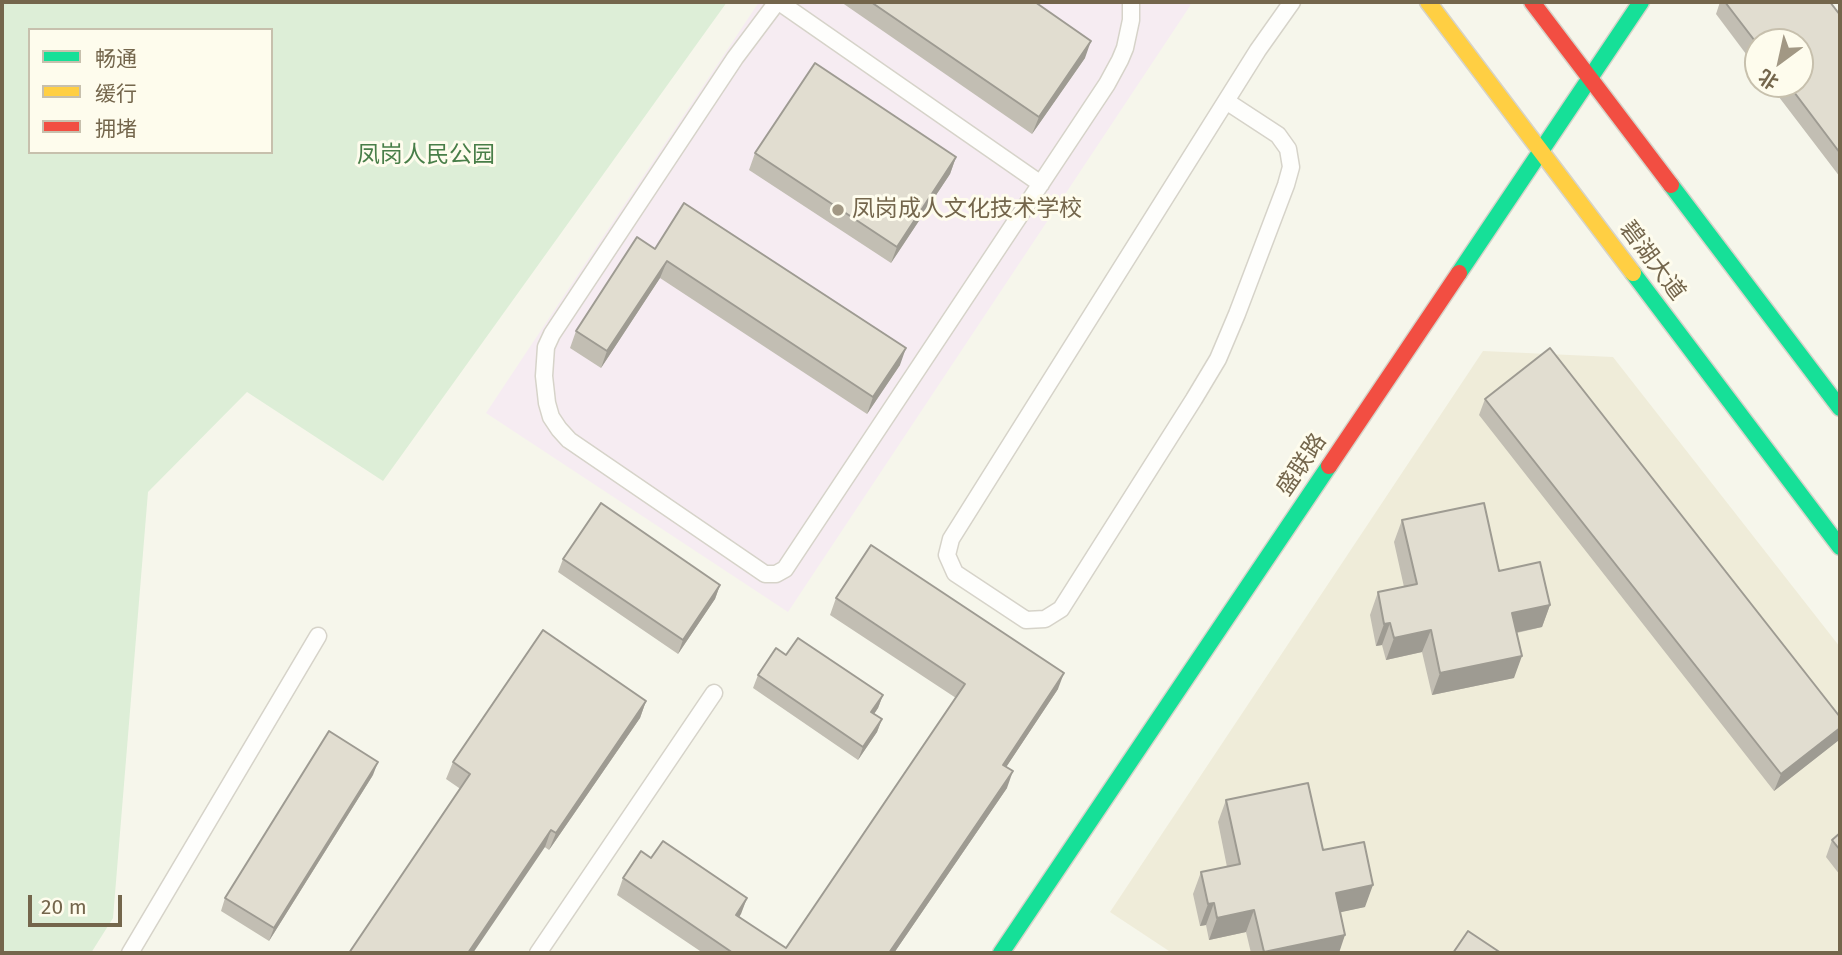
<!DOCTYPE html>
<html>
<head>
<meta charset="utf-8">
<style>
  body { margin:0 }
  #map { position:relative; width:1842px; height:955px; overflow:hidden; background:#f6f6eb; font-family:"Fira Sans","Noto Sans SC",sans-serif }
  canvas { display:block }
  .frame { position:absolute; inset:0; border:4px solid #74664c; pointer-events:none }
  .legend { position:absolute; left:28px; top:28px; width:245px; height:126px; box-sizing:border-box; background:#fefced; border:2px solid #c7c0ad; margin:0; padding:9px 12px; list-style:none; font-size:21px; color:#74664c }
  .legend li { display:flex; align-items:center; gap:14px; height:35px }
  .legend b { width:35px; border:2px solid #c7c0ad }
  .north { position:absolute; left:1744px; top:28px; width:70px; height:70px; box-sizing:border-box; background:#fefced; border:2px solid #c7c0ad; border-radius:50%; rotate:213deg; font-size:19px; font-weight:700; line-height:28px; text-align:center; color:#74664c }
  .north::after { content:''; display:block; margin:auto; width:24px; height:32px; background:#a29884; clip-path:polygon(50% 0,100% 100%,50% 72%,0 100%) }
  .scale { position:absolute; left:28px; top:895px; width:94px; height:32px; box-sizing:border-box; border:4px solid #74664c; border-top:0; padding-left:9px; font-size:21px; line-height:24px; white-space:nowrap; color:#74664c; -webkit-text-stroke:5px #fefced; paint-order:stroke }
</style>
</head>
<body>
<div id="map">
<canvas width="1842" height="955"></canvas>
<div class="frame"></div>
<ul class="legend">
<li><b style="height:9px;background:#16e098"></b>畅通</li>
<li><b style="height:9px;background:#ffcf43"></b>缓行</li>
<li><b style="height:9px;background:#f24e42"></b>拥堵</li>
</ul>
<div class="north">北</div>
<div class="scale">20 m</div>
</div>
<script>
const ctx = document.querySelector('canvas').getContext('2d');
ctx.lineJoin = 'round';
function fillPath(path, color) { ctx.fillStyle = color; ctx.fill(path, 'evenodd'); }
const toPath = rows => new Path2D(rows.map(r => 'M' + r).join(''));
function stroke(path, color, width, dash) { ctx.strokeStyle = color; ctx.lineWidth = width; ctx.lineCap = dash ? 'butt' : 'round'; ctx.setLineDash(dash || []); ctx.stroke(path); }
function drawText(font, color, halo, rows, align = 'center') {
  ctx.font = font + ' "Fira Sans","Noto Sans SC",sans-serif'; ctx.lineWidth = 6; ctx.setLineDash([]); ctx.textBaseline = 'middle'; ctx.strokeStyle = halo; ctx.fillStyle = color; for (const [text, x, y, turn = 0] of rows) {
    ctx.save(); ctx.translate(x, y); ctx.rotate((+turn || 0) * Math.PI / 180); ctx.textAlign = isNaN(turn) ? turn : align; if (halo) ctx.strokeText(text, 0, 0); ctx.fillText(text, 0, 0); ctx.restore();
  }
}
fillPath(toPath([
  [1483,351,1613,357,1840,647,1840,953,1172,953,1110,912]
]), '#efecd9');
fillPath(toPath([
  [759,2,1191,2,1190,6,788,612,486,413]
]), '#f6ecf2');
fillPath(toPath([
  [2,2,727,2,383,481,247,392,148,492,113,918,91,953,2,953],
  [30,30,271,30,271,152,30,152]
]), '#ddeed7');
const lane = toPath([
  [777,2,735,58,552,334,546,347,544,376,547,403,551,417,559,429,569,440,765,574,776,574,785,569,1107,84,1120,60,1125,48,1131,20,1131,2],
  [779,2,1041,184],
  [1226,101,1278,135,1288,149,1291,167,1286,185,1237,314,1218,359,1194,399,1061,609,1045,619,1026,620,955,573,947,555,951,539,1258,50,1292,2],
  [130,953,318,636],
  [538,953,714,693]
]);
const fast = toPath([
  [1671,185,1840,408],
  [1459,273,1641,2],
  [1633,273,1840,547],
  [1001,953,1329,466]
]);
const slow = toPath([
  [1428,2,1633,273]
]);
const jam = toPath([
  [1532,2,1671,185],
  [1329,466,1459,273]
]);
stroke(lane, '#d6d3c9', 19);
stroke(fast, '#d6d3c9', 19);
stroke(slow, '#d6d3c9', 19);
stroke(jam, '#d6d3c9', 19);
stroke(lane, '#fefefc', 16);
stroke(fast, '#16e098', 16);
stroke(slow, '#ffcf43', 16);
stroke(jam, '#f24e42', 16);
fillPath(toPath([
  [841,2,1035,2,1085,58,1032,134],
  [1720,2,1830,2,1840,15,1840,177,1769,84,1800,84,1758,42,1758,70,1716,14],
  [755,153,956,157,950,174,891,263,749,170],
  [655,249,900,365,867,414,660,278,601,368,570,348,576,331],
  [1485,399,1839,740,1774,791,1479,415],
  [1402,520,1499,571,1550,605,1542,627,1517,633,1514,678,1432,695,1422,652,1386,660,1382,645,1376,646,1370,615,1378,592,1404,587,1394,542],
  [563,559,720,585,715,599,678,654,558,572],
  [836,598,1058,689,1006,767,1007,788,894,953,703,953,617,895,623,878,651,858,747,898,739,917,786,948,956,698,830,615],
  [786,655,883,695,878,708,874,714,882,719,877,732,858,760,753,688,758,675],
  [646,701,640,718,549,850,446,779,453,762],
  [373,775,269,941,221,911,225,898],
  [1226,800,1323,850,1365,907,1340,912,1339,953,1251,953,1246,932,1209,940,1206,925,1200,926,1193,894,1201,872,1227,867,1218,822],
  [1840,833,1840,875,1826,857,1832,840]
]), '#c2beb3');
fillPath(toPath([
  [1091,41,1085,58,1032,134,1039,117],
  [956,157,950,174,891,263,897,247],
  [667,261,660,278,601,368,607,351],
  [906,348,900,365,867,414,873,397],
  [720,585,715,599,678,654,683,640],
  [1550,605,1542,627,1504,635,1512,613],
  [1390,623,1382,645,1376,646,1384,624],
  [1431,630,1422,652,1386,660,1394,638],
  [1522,656,1514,678,1432,695,1440,673],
  [1064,673,1058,689,997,781,1003,765],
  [883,695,878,708,866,726,871,712],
  [646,701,640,718,549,850,556,833],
  [882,719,877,732,858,760,863,747],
  [1840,728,1839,740,1774,791,1781,774],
  [378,762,373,775,269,941,274,928],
  [1013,771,1007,788,894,953,889,953],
  [551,830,545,847,473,953,468,953],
  [1373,885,1365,907,1328,915,1336,893],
  [747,898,741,914,730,932,736,915],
  [1214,903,1206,925,1200,926,1208,904],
  [1254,910,1246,932,1209,940,1217,918],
  [1345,935,1339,953,1263,953,1264,952]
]), '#9e9b92');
const building = toPath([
  [871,2,1035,2,1091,41,1039,117,871,2],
  [1725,2,1830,2,1840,15,1840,153,1788,84,1800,84,1800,42,1758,42,1758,45,1725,2],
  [815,63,956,157,897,247,755,153,815,63],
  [684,203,906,348,873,397,667,261,607,351,576,331,637,237,655,249,684,203],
  [1550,348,1840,717,1840,728,1781,774,1485,399,1550,348],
  [601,503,720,585,683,640,563,559,601,503],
  [1484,503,1499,571,1540,562,1550,605,1512,613,1522,656,1440,673,1431,630,1394,638,1390,623,1384,624,1378,592,1417,584,1402,520,1484,503],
  [871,545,1064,673,1003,765,1013,771,889,953,733,953,623,878,641,851,651,858,663,841,747,898,736,915,786,948,965,684,836,598,871,545],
  [543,630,646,701,556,833,551,830,468,953,349,953,470,774,453,762,543,630],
  [798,638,883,695,871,712,882,719,863,747,758,675,776,648,786,655,798,638],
  [329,731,378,762,274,928,225,898,329,731],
  [1308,783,1323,850,1364,842,1373,885,1336,893,1345,935,1264,952,1254,910,1217,918,1214,903,1208,904,1201,872,1240,864,1226,800,1308,783],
  [1840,833,1840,850,1832,840,1840,833],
  [1468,931,1501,953,1453,953,1468,931]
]);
fillPath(building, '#e1ddd0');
stroke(building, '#9e9b92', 2);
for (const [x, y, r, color] of [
  [838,210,7,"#a29884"]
]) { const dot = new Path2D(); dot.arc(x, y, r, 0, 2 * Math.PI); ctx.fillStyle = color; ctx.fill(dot); stroke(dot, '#fefced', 2.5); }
drawText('23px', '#487e48', '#fefced', [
  ["凤岗人民公园",426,156]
]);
drawText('23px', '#74664c', '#fefced', [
  ["凤岗成人文化技术学校",852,210]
], 'left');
drawText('23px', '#74664c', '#fefced', [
  ["碧湖大道",1652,261,53],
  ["盛联路",1302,465,-56]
]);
</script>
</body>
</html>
